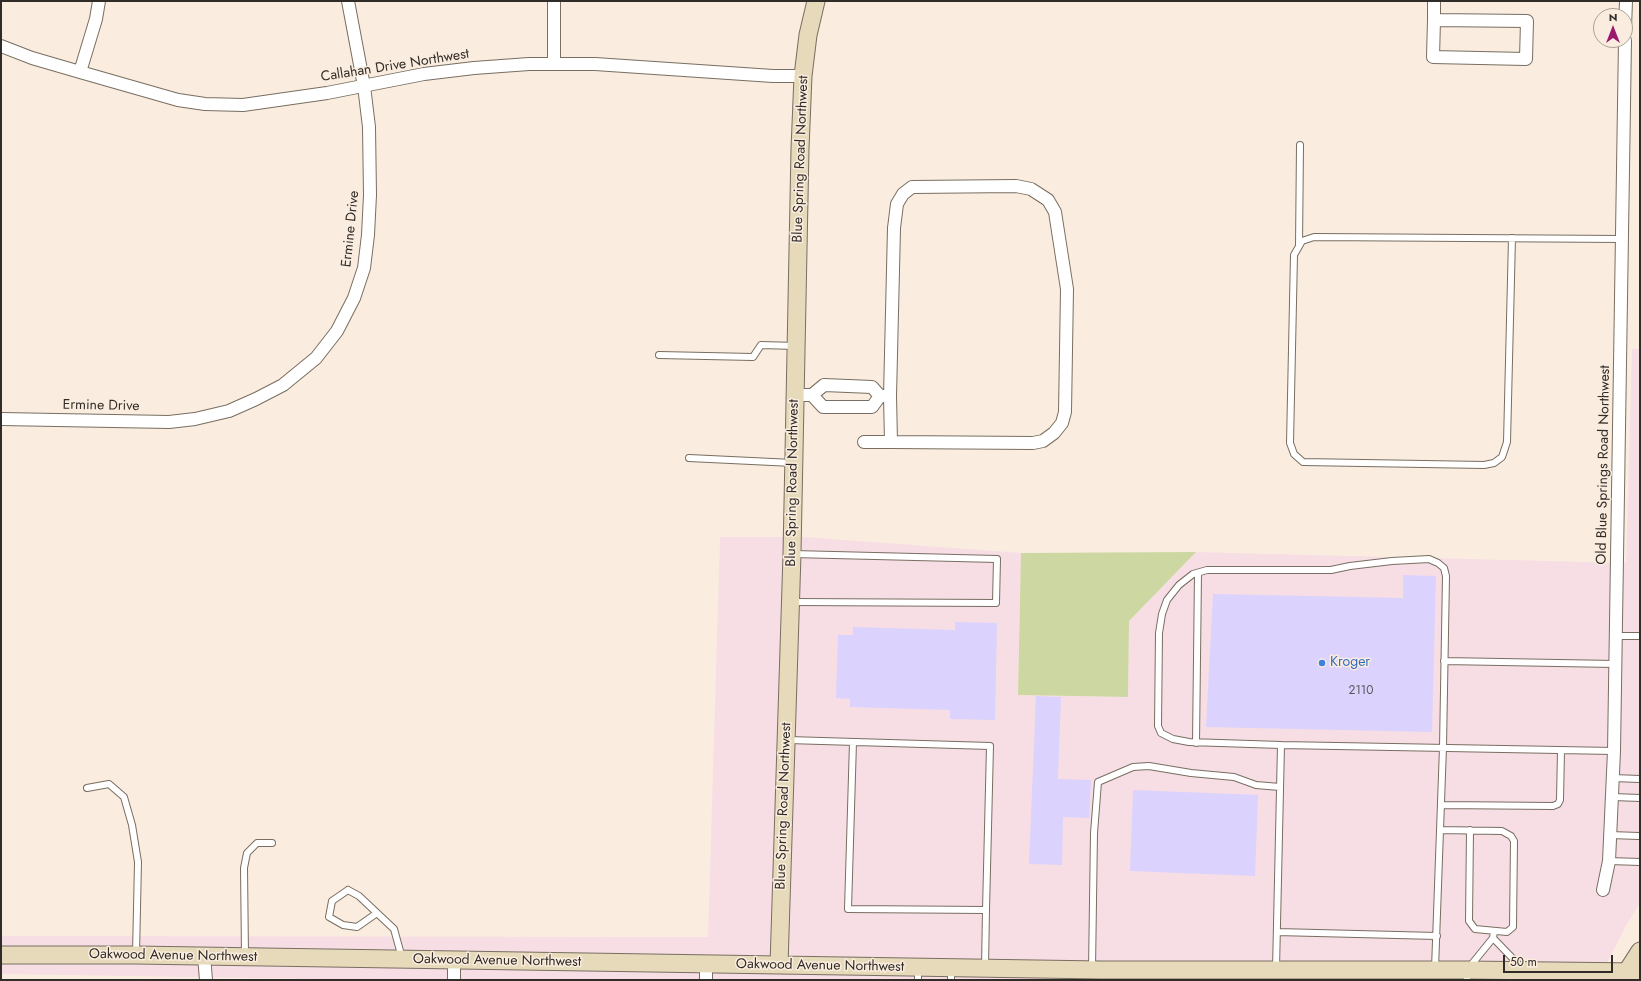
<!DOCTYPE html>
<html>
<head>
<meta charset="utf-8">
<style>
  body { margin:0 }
  #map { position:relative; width:1641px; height:981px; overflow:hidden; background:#faeddf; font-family:Jost,sans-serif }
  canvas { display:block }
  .frame { position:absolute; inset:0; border:2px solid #312c27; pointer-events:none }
  .north { position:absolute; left:1593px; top:8px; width:40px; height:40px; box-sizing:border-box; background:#faeddf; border:1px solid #aaa095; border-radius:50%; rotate:0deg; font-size:11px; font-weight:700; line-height:16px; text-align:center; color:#312c27 }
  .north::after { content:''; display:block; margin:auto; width:14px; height:18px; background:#99196f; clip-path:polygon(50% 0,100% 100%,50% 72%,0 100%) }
  .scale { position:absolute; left:1503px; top:955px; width:110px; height:18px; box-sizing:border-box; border:2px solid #312c27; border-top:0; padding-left:5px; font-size:12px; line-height:14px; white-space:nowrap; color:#312c27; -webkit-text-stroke:3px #faeddf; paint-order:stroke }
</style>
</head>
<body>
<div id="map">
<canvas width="1641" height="981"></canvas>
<div class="frame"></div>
<div class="north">N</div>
<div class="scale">50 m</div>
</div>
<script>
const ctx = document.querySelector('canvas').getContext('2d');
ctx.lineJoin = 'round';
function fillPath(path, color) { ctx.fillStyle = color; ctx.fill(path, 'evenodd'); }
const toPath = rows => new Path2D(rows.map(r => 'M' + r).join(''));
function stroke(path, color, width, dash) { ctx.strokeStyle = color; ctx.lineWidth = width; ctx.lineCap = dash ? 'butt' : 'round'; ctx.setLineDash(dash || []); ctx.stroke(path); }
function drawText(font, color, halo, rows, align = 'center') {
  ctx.font = font + ' Jost,sans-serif'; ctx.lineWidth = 3; ctx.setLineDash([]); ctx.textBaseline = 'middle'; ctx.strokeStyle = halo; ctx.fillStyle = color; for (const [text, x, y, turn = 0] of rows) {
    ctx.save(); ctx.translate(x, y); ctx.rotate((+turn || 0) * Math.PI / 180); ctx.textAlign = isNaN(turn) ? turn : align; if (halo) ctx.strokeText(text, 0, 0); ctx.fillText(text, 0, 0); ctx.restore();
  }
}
fillPath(toPath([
  [1632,349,1640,349,1640,903,1627,924,1598,980,386,980,1,974,1,936,708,937,720,537,805,537,1021,553,1018,695,1128,697,1129,621,1196,552,1626,563]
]), '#f7dee5');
fillPath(toPath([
  [1196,552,1129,621,1128,697,1018,695,1021,553]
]), '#ccd7a1');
fillPath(toPath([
  [1403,575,1436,576,1432,732,1206,727,1213,594,1403,598],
  [955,622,997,623,995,720,950,719,950,710,850,707,850,699,836,698,838,635,853,635,853,627,955,630],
  [1036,696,1061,697,1058,779,1091,780,1089,818,1063,817,1062,865,1029,864],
  [1133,790,1258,795,1255,876,1130,871]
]), '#dbd2fd');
const lane = toPath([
  [1512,238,1507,442,1502,457,1494,463,1484,465,1303,462,1294,454,1290,443,1294,255,1302,241,1314,237,1622,239],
  [1299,246,1300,145],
  [659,355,753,357,761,345,796,346],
  [689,458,793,463],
  [792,602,996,603,997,559,793,554],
  [1615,636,1640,636],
  [1444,661,1615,664],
  [788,740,990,746,986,910,848,909,853,742],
  [1196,743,1198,573],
  [1281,745,1189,742,1173,739,1161,733,1158,726,1159,633,1162,614,1167,600,1179,585,1193,574,1207,570,1331,570,1350,566,1392,561,1429,559,1438,563,1444,568,1446,576,1443,747,1435,969],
  [1613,778,1640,779],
  [87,788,109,784,124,797,132,825,138,862,136,954],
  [1613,797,1640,798],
  [1441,805,1553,806,1558,804,1560,800,1561,750],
  [1440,830,1502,831,1511,836,1514,841,1513,927,1507,932,1475,929,1469,921,1470,830],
  [1610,835,1639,836],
  [1609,861,1640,862],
  [348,890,359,896,377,913,357,927,343,925,329,917,332,901,348,890],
  [377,913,394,929,402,958],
  [1277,932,1437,936],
  [1493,938,1521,967],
  [245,955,244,868,247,853,257,843,272,843],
  [985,967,986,910],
  [918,968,918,980],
  [1092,969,1094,833,1098,782,1133,767,1149,766,1191,773,1234,777,1256,785,1280,787],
  [1276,969,1281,745,1614,751],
  [951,980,951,970],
  [1467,980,1467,970,1493,938,1494,931]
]);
const street = toPath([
  [554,1,554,64],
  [1434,20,1527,21,1526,59,1433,57,1434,20,1434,1],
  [1625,28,1626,1],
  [1,46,32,58,80,72,178,100,205,104,243,105,327,93,424,74,474,68,529,64,595,64,773,76,803,76],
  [80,72,96,19,99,1],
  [795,395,812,395,824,385,872,387,880,396,872,407,823,407,812,395],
  [880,396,890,396,894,228,897,204,903,194,912,187,1016,186,1031,189,1048,200,1055,212,1067,289,1065,412,1062,423,1054,433,1043,441,1033,443,891,442,890,396],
  [1,419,169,422,195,419,229,411,256,399,283,385,316,358,337,331,354,298,364,268,368,235,370,195,369,127,364,86,348,1],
  [864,442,891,442],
  [1603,890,1609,861,1614,751,1625,40],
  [204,956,206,980],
  [454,960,454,980],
  [706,964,706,980]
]);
const secondary = toPath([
  [1,955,136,955,1101,970,1467,970,1640,972],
  [779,965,792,554,800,149,803,76,808,35,816,1],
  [1622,979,1640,951]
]);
stroke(lane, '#786e61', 8);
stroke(street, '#786e61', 14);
stroke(secondary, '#786e61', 19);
stroke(lane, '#fff', 6);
stroke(street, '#fff', 12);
stroke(secondary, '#e6daba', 17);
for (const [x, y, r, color] of [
  [1322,663,4,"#3f7fe0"]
]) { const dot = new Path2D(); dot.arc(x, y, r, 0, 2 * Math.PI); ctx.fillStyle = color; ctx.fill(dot); stroke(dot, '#faeddf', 1.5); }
drawText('12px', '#5c565c', null, [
  ["2110",1361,691]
]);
drawText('14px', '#312c27', '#faeddf', [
  ["Callahan Drive Northwest",395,66,-9],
  ["Blue Spring Road Northwest",801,159,-88],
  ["Ermine Drive",351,229,-84],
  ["Ermine Drive",101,406,1],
  ["Old Blue Springs Road Northwest",1604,465,-89],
  ["Blue Spring Road Northwest",793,483,-89],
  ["Blue Spring Road Northwest",784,806,-88],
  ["Oakwood Avenue Northwest",173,956,1],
  ["Oakwood Avenue Northwest",497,961,1],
  ["Oakwood Avenue Northwest",820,966,1]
]);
drawText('14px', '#366cbe', '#faeddf', [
  ["Kroger",1330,663]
], 'left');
</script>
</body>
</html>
